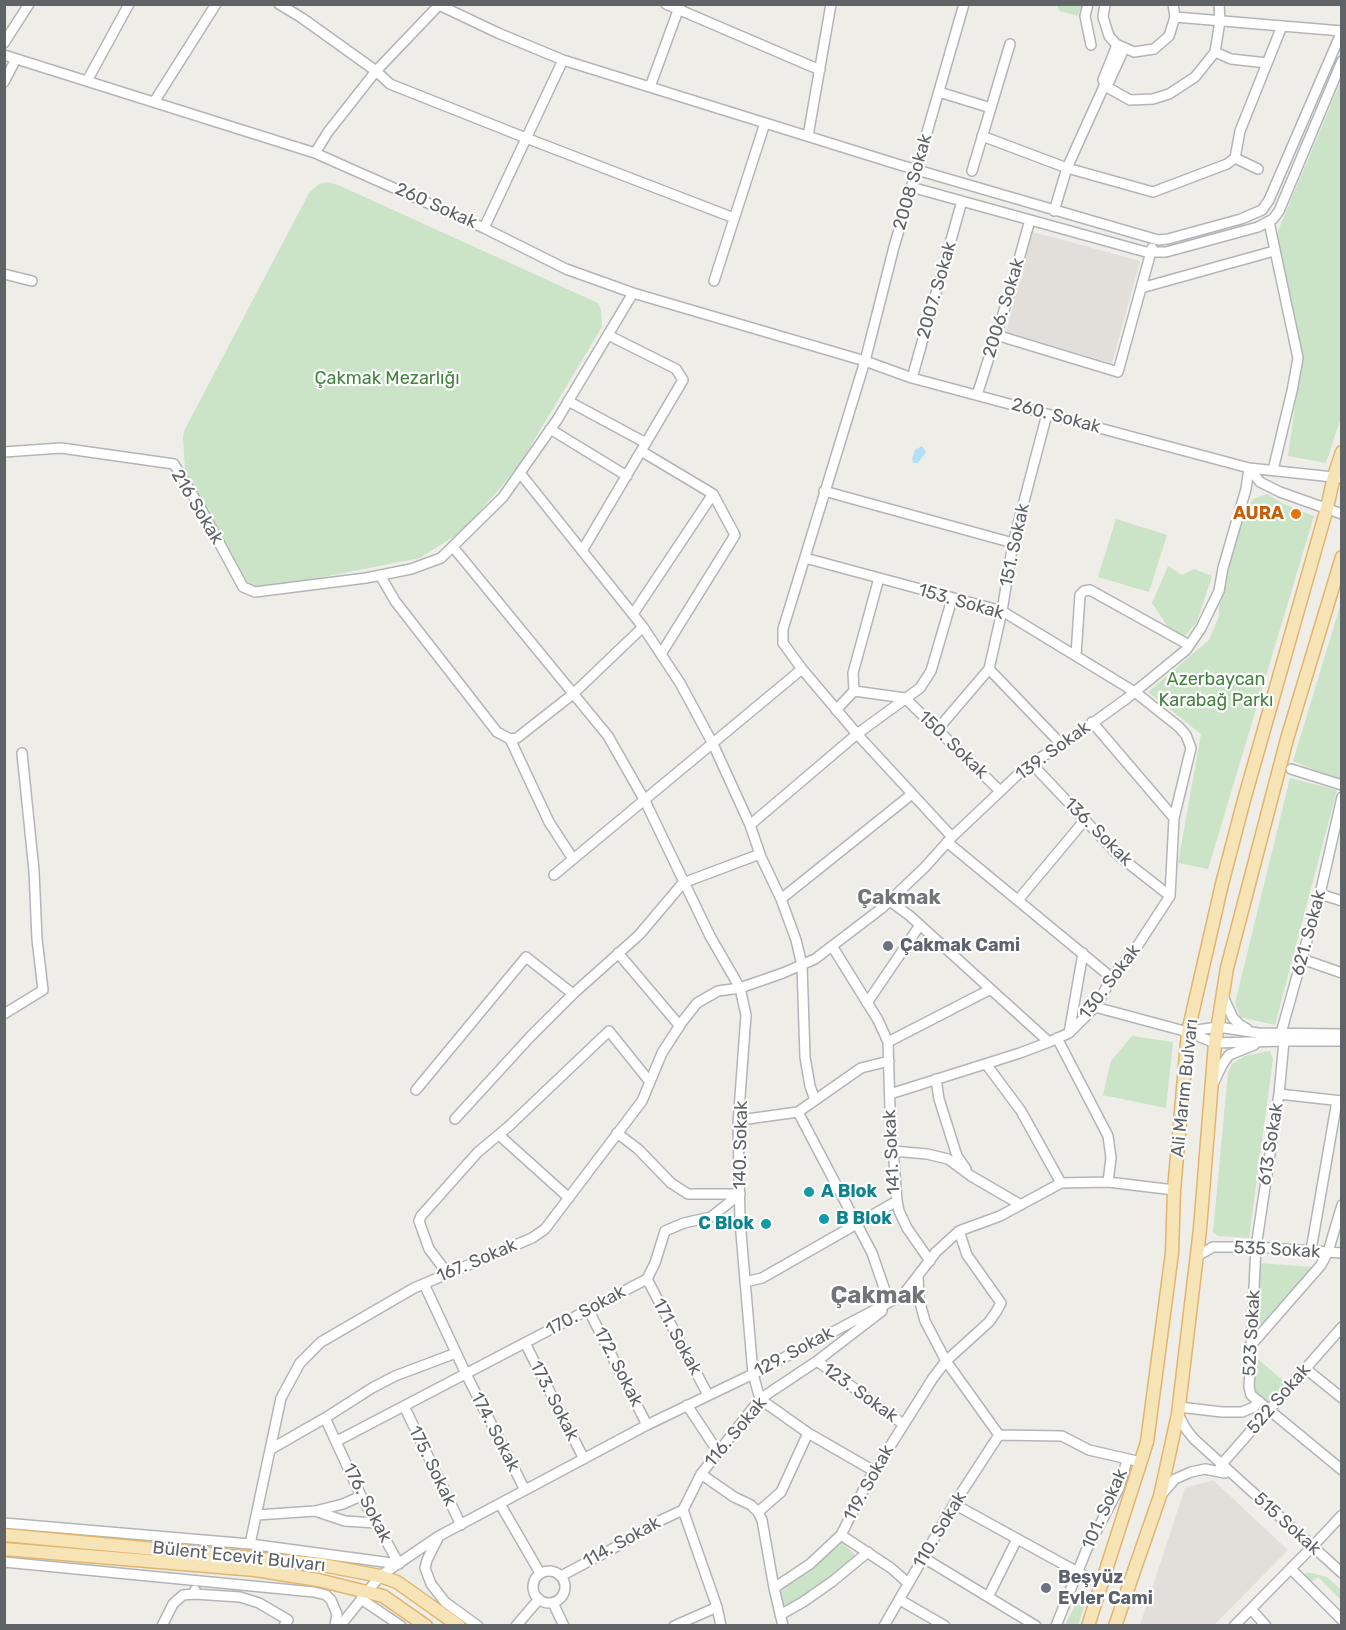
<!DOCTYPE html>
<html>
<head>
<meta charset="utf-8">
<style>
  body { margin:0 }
  #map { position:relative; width:1346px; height:1630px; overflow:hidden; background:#efede8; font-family:Rubik,sans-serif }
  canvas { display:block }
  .frame { position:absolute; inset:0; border:6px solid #5f6366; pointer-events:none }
</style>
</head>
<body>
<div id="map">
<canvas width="1346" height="1630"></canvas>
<div class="frame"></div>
</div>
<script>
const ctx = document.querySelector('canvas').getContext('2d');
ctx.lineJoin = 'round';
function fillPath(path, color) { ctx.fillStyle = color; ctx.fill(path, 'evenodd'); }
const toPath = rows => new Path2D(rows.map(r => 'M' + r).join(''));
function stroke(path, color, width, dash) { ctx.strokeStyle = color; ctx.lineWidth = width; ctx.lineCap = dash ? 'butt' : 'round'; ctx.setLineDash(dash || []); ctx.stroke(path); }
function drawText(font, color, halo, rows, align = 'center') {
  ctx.font = font + ' Rubik,sans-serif'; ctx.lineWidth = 4.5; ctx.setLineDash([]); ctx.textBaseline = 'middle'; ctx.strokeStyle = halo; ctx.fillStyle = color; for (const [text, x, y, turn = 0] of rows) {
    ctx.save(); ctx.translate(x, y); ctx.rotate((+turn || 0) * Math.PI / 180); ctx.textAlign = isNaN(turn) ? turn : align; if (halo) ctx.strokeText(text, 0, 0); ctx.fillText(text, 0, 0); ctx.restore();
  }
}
fillPath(toPath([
  [1033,232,1140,261,1112,363,1006,332],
  [1213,1480,1288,1550,1214,1625,1140,1625,1185,1488]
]), '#e2ded9');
fillPath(toPath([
  [1057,5,1082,5,1078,16,1060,11],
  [1341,81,1342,414,1326,463,1288,456,1301,363,1275,238],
  [327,182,338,185,598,303,601,310,602,327,518,467,464,530,420,558,267,588,245,583,185,471,183,437,184,431,309,193,319,184],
  [1267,494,1284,504,1314,516,1208,869,1178,863,1201,734,1148,692,1209,640,1219,616,1219,591,1242,520,1253,499],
  [1116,519,1167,535,1149,592,1098,577],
  [1168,566,1182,575,1194,569,1212,576,1197,622,1183,638,1170,630,1152,603],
  [1341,603,1342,778,1341,781,1293,761],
  [1290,778,1337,790,1275,1025,1240,1017,1235,1003],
  [1132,1036,1173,1042,1166,1108,1103,1095,1111,1061],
  [1270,1051,1273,1059,1249,1238,1218,1236,1213,1232,1228,1072,1232,1064,1244,1056],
  [1258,1263,1314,1267,1256,1331,1254,1329],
  [1258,1359,1287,1384,1267,1406,1252,1393,1253,1360],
  [842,1542,856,1556,813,1590,784,1607,778,1591,810,1571],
  [1307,1572,1327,1577,1341,1590,1341,1600,1318,1577,1311,1582,1304,1576],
  [1083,1590,1089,1593,1078,1625,1065,1625]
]), '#cbe3c7');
fillPath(toPath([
  [922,446,926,452,918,463,913,463,912,459,915,450]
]), '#b2e0f5');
const minor = toPath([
  [279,4,302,18,376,71,390,84,526,138,734,218],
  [437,4,498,33,563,60,900,165,1158,240,1168,239,1241,219,1262,210,1269,200,1342,31],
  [666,4,820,70],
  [1088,4,1085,16,1091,45],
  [1105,4,1103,17,1109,36,1116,44,1134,52,1154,49,1169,36,1175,17,1173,4],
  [1175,17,1342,31],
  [4,43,29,4],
  [1215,52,1231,59,1267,63],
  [4,55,315,153,484,228,566,269,633,293,865,361,912,378,1249,468,1342,478],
  [87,81,129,4],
  [4,82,16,59],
  [1105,84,1103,80,1117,45],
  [1105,86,1130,100,1153,99,1169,94,1195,77,1215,52,1220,21,1219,4],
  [650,87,680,5],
  [939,92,991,108],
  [154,102,216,4],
  [808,136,831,4],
  [982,136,1067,168,1153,192,1227,164,1235,158,1240,131,1282,26],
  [315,153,328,132,376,71,440,4],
  [1235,158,1258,169],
  [972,171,1010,44],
  [911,187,1146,252,1166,252,1258,227,1273,219,1279,211,1342,61],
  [1054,211,1067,168,1105,84,1109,82,1124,49],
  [1269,222,1298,358,1292,391,1273,470],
  [484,228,563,60],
  [4,274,32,281],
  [714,281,765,123],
  [1141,288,1274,251],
  [996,335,1118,372,1152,248],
  [912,378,962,201],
  [977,395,1008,298,1030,220],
  [568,401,646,443],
  [550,429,627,476],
  [641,451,713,494,735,535,661,654],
  [4,452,61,448,174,464,201,509,243,587,255,592,366,578,411,569,441,558,503,497,557,420,633,293],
  [1249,468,1260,482,1280,492,1342,514],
  [520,473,643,627,680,683,713,744,750,825,761,857,781,899,796,940,802,965,805,1057,810,1086,815,1100],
  [824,491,1013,543],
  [453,547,608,736,645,801,710,936,740,988,746,1015,738,1124,740,1221,753,1374,760,1399,808,1433,874,1471],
  [582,551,683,380,676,369,608,335],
  [805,558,1002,611,1135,692,1179,727,1186,735,1191,748,1174,818,1170,896,1138,945,1112,978,1095,1007,1069,1033,1049,1042,1020,1053,890,1094],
  [380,575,395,601,497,732,510,739,517,738,573,694,643,627],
  [633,614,713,494],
  [1076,655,1080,595,1084,591,1090,590,1189,645],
  [989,669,1062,745],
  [854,691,905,698],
  [905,698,1000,791],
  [836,710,854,691,853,673,879,578],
  [1092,722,1174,818],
  [937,730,989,669,1002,611,1013,543,1047,414],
  [510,739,549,822,573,859],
  [1031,763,1119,856,1170,896],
  [1291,769,1342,785],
  [750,825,857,734,920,688,931,671,952,599],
  [952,837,857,734,802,669,783,643,783,629,865,361,894,247,964,4],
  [947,842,1112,978],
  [554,875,802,669],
  [1320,894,1342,901],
  [781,899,912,794],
  [1018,900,1084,821],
  [890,901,910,916,1049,1042],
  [618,953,679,1025],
  [1302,959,1342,973],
  [1223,996,1233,1018,1240,1025,1247,1029],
  [867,1003,920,925],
  [1095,1007,1188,1032,1215,1043,1284,1041,1342,1041],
  [4,1014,43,990,37,939,34,871,22,753],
  [1190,1031,1218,1027,1258,1033,1342,1034],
  [1069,1033,1083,953],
  [1281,1033,1320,894,1342,797],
  [1057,1038,1108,1136,1111,1158,1108,1182],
  [1284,1041,1279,1094,1256,1247,1249,1387,1251,1395,1342,1470],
  [888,1042,989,990],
  [986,1064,1021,1111,1061,1183],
  [936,1079,939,1099,957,1156,966,1169],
  [1214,1082,1222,1065,1229,1055,1254,1045],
  [416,1090,526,957,573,994],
  [1279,1094,1342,1101],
  [798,1112,872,1253,889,1302],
  [455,1119,530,1037,573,994,639,935,683,883,760,854],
  [740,1120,798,1112,861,1068,889,1061],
  [617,1133,638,1149,671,1183,688,1194,740,1194],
  [499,1135,569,1198],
  [893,1151,927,1154,948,1159,971,1176,1021,1205],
  [897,1201,899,1211,907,1228,930,1261],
  [1311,1250,1337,1101],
  [1197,1256,1213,1247,1256,1247,1342,1253],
  [448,1274,429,1249,419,1221,421,1216,478,1152,508,1127,609,1031,650,1082],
  [918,1276,919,1299,925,1321,946,1361,999,1435,1062,1436,1089,1450,1141,1462],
  [647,1279,708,1395],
  [745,1282,762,1278,897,1201,890,1109,888,1042,878,1020,832,946],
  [424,1284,466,1374,525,1490],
  [588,1309,647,1425],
  [525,1343,584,1459],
  [1252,1344,1321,1265,1328,1252,1342,1205],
  [817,1361,903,1424],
  [1306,1369,1342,1398],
  [687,1405,718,1452],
  [404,1406,461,1525],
  [1179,1407,1222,1412,1242,1412,1254,1407,1259,1401],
  [1178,1414,1186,1429,1194,1439,1342,1573],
  [325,1418,361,1496,399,1564],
  [337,1441,647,1279,655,1263,665,1231,684,1223,711,1217,740,1194],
  [271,1449,325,1418,372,1388,395,1376,456,1353],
  [1219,1472,1221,1465,1342,1327],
  [701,1474,734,1497,751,1505,758,1512,762,1520,774,1588,783,1626],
  [1161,1495,1175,1479,1191,1472,1205,1469,1225,1473],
  [500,1504,540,1573],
  [954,1504,1101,1585],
  [315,1511,345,1521,376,1523],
  [758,1512,781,1492,808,1433],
  [257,1515,315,1511,343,1504,361,1496],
  [4,1523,250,1544,399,1564],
  [841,1535,891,1568,908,1583],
  [438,1538,427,1560,425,1568,431,1584,445,1602,478,1626],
  [250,1544,281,1398,300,1363,321,1342,414,1288,532,1238,545,1229,642,1101,662,1053,682,1022,697,1003,718,991,740,988,783,973,815,959,882,908,925,867,952,837,1028,765,1062,745,1126,699,1186,650,1201,628,1219,591,1223,568,1246,489,1249,468],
  [924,1558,1036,1626],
  [4,1562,314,1592,326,1595,331,1600,337,1614,335,1626],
  [1291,1569,1342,1620],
  '533 1587a16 16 0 1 1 32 0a16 16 0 1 1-32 0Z',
  [561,1576,612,1549,657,1522,683,1510],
  [774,1588,810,1564,841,1535,867,1483,933,1378,946,1361,989,1322,996,1312,1001,1303,967,1255,959,1231],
  [194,1594,240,1597,259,1603,288,1620,284,1626],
  [988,1597,1017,1539],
  [361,1599,401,1626],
  [900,1600,945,1626],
  [553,1603,564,1626],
  [1251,1609,1266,1626],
  [780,1615,803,1602,833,1581,868,1552],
  [162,1626,173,1604,183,1595,194,1594,195,1590],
  [340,1626,380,1576,439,1536,647,1425,753,1374,903,1295,936,1252,959,1231,1000,1216,1061,1183,1108,1182,1174,1190],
  [516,1626,539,1599],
  [674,1626,717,1607],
  [721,1626,717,1607,683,1510,701,1474,760,1399,817,1361,882,1311],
  [884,1626,954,1504,999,1435],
  [1056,1626,1086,1551,1119,1488,1127,1460],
  [1234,1626,1312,1547,1342,1515]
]);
const major = toPath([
  [4,1535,317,1564,380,1576,397,1582,459,1626],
  [4,1549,255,1570,318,1580,383,1596,426,1626],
  [1088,1626,1147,1442,1172,1253,1174,1190,1188,1032,1222,884,1244,800,1327,508,1334,476,1342,452],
  [1115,1626,1160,1496,1178,1414,1200,1229,1215,1043,1227,968,1287,739,1342,557]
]);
stroke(minor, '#b2b5b8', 12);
stroke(major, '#e1b46f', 15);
stroke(minor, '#fff', 9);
stroke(major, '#f6e4b6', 12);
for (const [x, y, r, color] of [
  [1296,514,6,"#e8710a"],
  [888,946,6,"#6b7280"],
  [809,1192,6,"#0f9aa8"],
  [824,1219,6,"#0f9aa8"],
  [766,1224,6,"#0f9aa8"],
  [1046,1588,6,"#6b7280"]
]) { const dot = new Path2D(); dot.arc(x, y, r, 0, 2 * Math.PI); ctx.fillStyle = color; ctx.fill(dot); stroke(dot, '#fff', 2); }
drawText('18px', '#5f6366', '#fff', [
  ["2008 Sokak",913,182,-74],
  ["260 Sokak",436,206,24],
  ["2007. Sokak",937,290,-74],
  ["2006. Sokak",1004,308,-73],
  ["260. Sokak",1056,416,15],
  ["216 Sokak",197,507,59],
  ["151. Sokak",1015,545,-78],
  ["153. Sokak",961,602,16],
  ["150. Sokak",953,745,44],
  ["139. Sokak",1053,751,-36],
  ["136. Sokak",1098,832,45],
  ["621. Sokak",1309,933,-75],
  ["130. Sokak",1110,982,-53],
  ["Ali Marım Bulvarı",1185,1088,-84],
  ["613 Sokak",1271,1144,-81],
  ["140. Sokak",741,1145,-89],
  ["141. Sokak",892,1152,-93],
  ["535 Sokak",1277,1250,3],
  ["167. Sokak",477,1261,-23],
  ["170. Sokak",586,1311,-28],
  ["523 Sokak",1252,1333,-87],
  ["171. Sokak",677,1337,62],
  ["129. Sokak",794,1352,-28],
  ["172. Sokak",618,1367,63],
  ["123. Sokak",860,1393,36],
  ["522 Sokak",1279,1399,-49],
  ["173. Sokak",554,1401,63],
  ["174. Sokak",495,1432,63],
  ["116. Sokak",736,1432,-50],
  ["175. Sokak",432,1466,64],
  ["119. Sokak",869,1483,-61],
  ["176. Sokak",367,1503,63],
  ["101. Sokak",1105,1509,-66],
  ["515 Sokak",1287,1524,42],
  ["110. Sokak",940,1530,-59],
  ["114. Sokak",622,1542,-29],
  ["Bülent Ecevit Bulvarı",239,1557,6]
]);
drawText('18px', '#468341', '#fff', [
  ["Çakmak Mezarlığı",387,379],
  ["Azerbaycan",1216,680],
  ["Karabağ Parkı",1216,701]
]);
drawText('bold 18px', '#c56008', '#fff', [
  ["AURA",1284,514]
], 'right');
drawText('bold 18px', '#5b616d', '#fff', [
  ["Çakmak Cami",900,946],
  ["Beşyüz",1058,1578],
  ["Evler Cami",1058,1599]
], 'left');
drawText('bold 18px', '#0d838f', '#fff', [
  ["A Blok",821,1192],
  ["B Blok",836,1219],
  ["C Blok",754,1224,"right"]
], 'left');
drawText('bold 21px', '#707578', '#fff', [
  ["Çakmak",899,898]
]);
drawText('bold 24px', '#707578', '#fff', [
  ["Çakmak",878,1296]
]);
</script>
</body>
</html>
